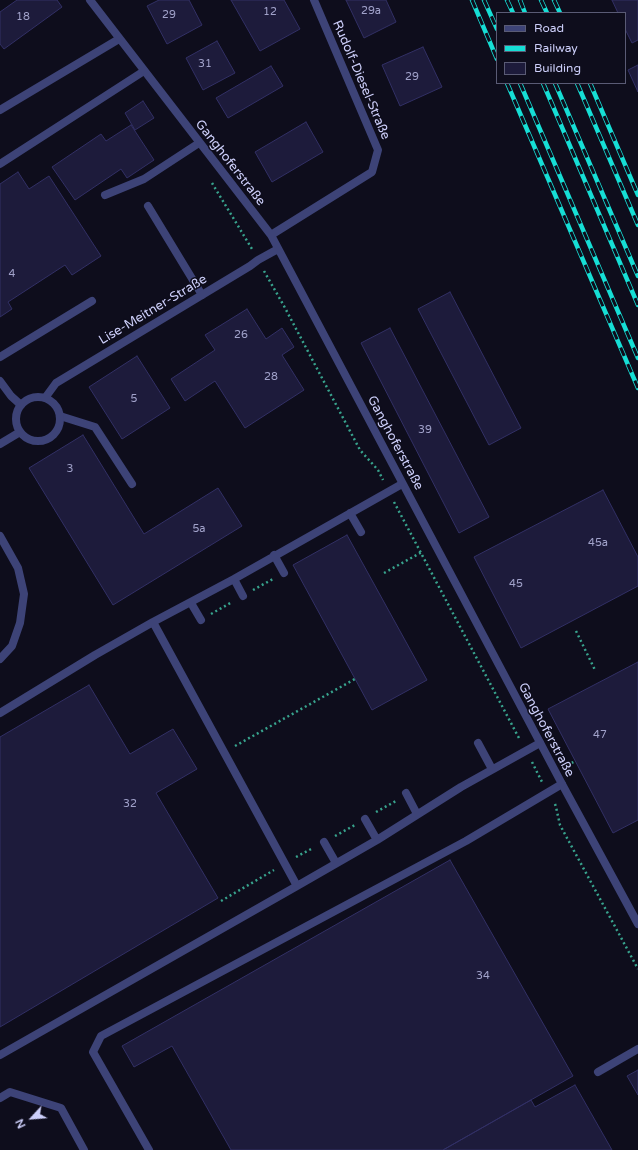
<!DOCTYPE html>
<html>
<head>
<meta charset="utf-8">
<style>
  body { margin:0 }
  #map { position:relative; width:638px; height:1150px; overflow:hidden; background:#0e0d1c; font-family:"Varela Round",sans-serif }
  canvas { display:block }
  .legend { position:absolute; left:496px; top:12px; width:130px; height:72px; box-sizing:border-box; background:#0e0d1c; border:1px solid #5a5b75; margin:0; padding:5px 7px; list-style:none; font-size:12px; color:#cdcffa }
  .legend li { display:flex; align-items:center; gap:8px; height:20px }
  .legend b { width:20px; border:1px solid #5a5b75 }
  .north { position:absolute; left:12px; top:1098px; width:40px; height:40px; -webkit-text-stroke:3px #0e0d1c; paint-order:stroke; rotate:244deg; font-size:11px; font-weight:700; line-height:16px; text-align:center; color:#cdcffa }
  .north::after { content:''; display:block; margin:auto; width:14px; height:18px; background:#cdcffa; clip-path:polygon(50% 0,100% 100%,50% 72%,0 100%) }
</style>
</head>
<body>
<div id="map">
<canvas width="638" height="1150"></canvas>
<ul class="legend">
<li><b style="height:5px;background:#3d4377"></b>Road</li>
<li><b style="height:5px;background:#16ded5"></b>Railway</li>
<li><b style="height:11px;background:#1d1b3b"></b>Building</li>
</ul>
<div class="north">N</div>
</div>
<script>
const ctx = document.querySelector('canvas').getContext('2d');
ctx.lineJoin = 'round';
function fillPath(path, color) { ctx.fillStyle = color; ctx.fill(path, 'evenodd'); }
const toPath = rows => new Path2D(rows.map(r => 'M' + r).join(''));
function stroke(path, color, width, dash) { ctx.strokeStyle = color; ctx.lineWidth = width; ctx.lineCap = dash ? 'butt' : 'round'; ctx.setLineDash(dash || []); ctx.stroke(path); }
function drawText(font, color, halo, rows, align = 'center') {
  ctx.font = font + ' "Varela Round",sans-serif'; ctx.lineWidth = 3; ctx.setLineDash([]); ctx.textBaseline = 'middle'; ctx.strokeStyle = halo; ctx.fillStyle = color; for (const [text, x, y, turn = 0] of rows) {
    ctx.save(); ctx.translate(x, y); ctx.rotate((+turn || 0) * Math.PI / 180); ctx.textAlign = isNaN(turn) ? turn : align; if (halo) ctx.strokeText(text, 0, 0); ctx.fillText(text, 0, 0); ctx.restore();
  }
}
const building = toPath([
  [17,0,57,0,62,7,4,49,0,44,0,12,17,0],
  [159,0,189,0,202,25,167,44,147,6,159,0],
  [231,0,284,0,300,29,260,51,231,0],
  [346,0,386,0,396,22,364,38,346,0],
  [612,0,638,0,638,40,632,43,625,29,625,13,618,13,612,0],
  [217,41,235,73,203,90,186,58,217,41],
  [423,47,442,87,400,106,382,65,423,47],
  [638,65,638,92,628,70,638,65],
  [271,66,283,86,228,118,216,98,271,66],
  [143,101,154,118,135,130,125,113,143,101],
  [306,122,323,152,272,182,255,152,306,122],
  [131,125,154,160,127,178,121,169,75,200,52,167,101,134,106,141,131,125],
  [18,172,29,189,49,176,101,256,72,275,65,265,8,302,12,309,0,317,0,184,18,172],
  [450,292,521,428,489,445,418,309,450,292],
  [247,309,266,339,282,328,294,347,282,355,304,390,245,428,215,381,185,401,171,379,215,350,205,335,247,309],
  [390,328,489,517,459,533,361,343,390,328],
  [137,356,170,408,122,439,89,387,137,356],
  [83,435,144,534,218,488,242,526,113,605,29,468,83,435],
  [603,490,638,557,638,586,521,648,474,557,603,490],
  [347,535,427,680,372,710,293,565,347,535],
  [638,662,638,820,613,833,548,709,638,662],
  [89,685,130,754,173,729,197,769,156,793,218,898,0,1027,0,737,89,685],
  [450,860,573,1076,443,1150,231,1150,172,1046,134,1067,122,1046,450,860],
  [638,1070,638,1095,627,1076,638,1070],
  [575,1085,612,1150,443,1150,531,1100,535,1107,575,1085]
]);
fillPath(building, '#1d1b3b');
stroke(building, '#323065', 1);
stroke(toPath([
  [212,183,252,249],
  [264,271,284,306,360,450,378,470,383,480],
  [394,502,520,740],
  [384,573,422,552],
  [253,590,273,579],
  [211,614,232,602],
  [576,631,595,670],
  [235,746,355,679],
  [532,762,542,782],
  [567,765,576,761],
  [555,804,556,807,560,825,638,969],
  [376,812,396,801],
  [335,836,355,825],
  [296,857,313,848],
  [221,901,274,870]
]), '#38a38d', 2.5, [2, 3]);
stroke(toPath([
  [0,110,119,39],
  [0,164,144,71],
  [105,195,144,179,199,143],
  [148,206,202,295],
  [0,357,92,301],
  [0,381,11,396,21,405],
  [60,416,95,427,132,484],
  [0,444,20,432],
  [350,513,361,532],
  [0,536,18,568,24,594,20,623,12,646,0,659],
  [274,555,284,573],
  [234,579,243,596],
  [191,603,201,620],
  [153,622,297,886],
  [0,713,95,655,153,622,234,579,402,484],
  [478,743,492,769],
  [406,793,417,814],
  [365,819,377,840],
  [324,842,336,863],
  [0,1055,297,886,377,840,461,787,540,743],
  [598,1072,638,1049],
  [0,1098,10,1092,61,1108,84,1150],
  [149,1150,93,1052,101,1036,466,841,562,784]
]), '#3d4377', 8);
stroke(toPath([
  [90,0,271,235,562,784,638,924],
  [271,235,372,172,378,150,314,0],
  '16 419a22 22 0 1 1 44 0a22 22 0 1 1-44 0Z',
  [45,398,56,383,250,266,258,260,278,249]
]), '#3d4377', 8);
const rail = toPath([
  [472,0,497,59],
  [484,0,497,29],
  [507,0,513,13],
  [520,0,525,13],
  [541,0,547,13],
  [554,0,560,13],
  [507,83,638,388],
  [520,83,638,358],
  [543,83,638,305],
  [555,83,638,276],
  [577,83,638,225],
  [590,83,638,195]
]);
stroke(rail, '#16ded5', 4.5);
stroke(rail, '#0e0d1c', 3, [9]);
drawText('11px', '#a1a2ca', null, [
  ["29a",371,11],
  ["12",270,12],
  ["29",169,15],
  ["18",23,17],
  ["31",205,64],
  ["29",412,77],
  ["4",12,274],
  ["26",241,335],
  ["28",271,377],
  ["5",134,399],
  ["39",425,430],
  ["3",70,469],
  ["5a",199,529],
  ["45a",598,543],
  ["45",516,584],
  ["47",600,735],
  ["32",130,804],
  ["34",483,976]
]);
drawText('13px', '#cdcffa', '#0e0d1c', [
  ["Rudolf-Diesel-Straße",361,80,67],
  ["Ganghoferstraße",230,163,52],
  ["Lise-Meitner-Straße",153,310,-31],
  ["Ganghoferstraße",395,443,62],
  ["Ganghoferstraße",546,730,62]
]);
</script>
</body>
</html>
